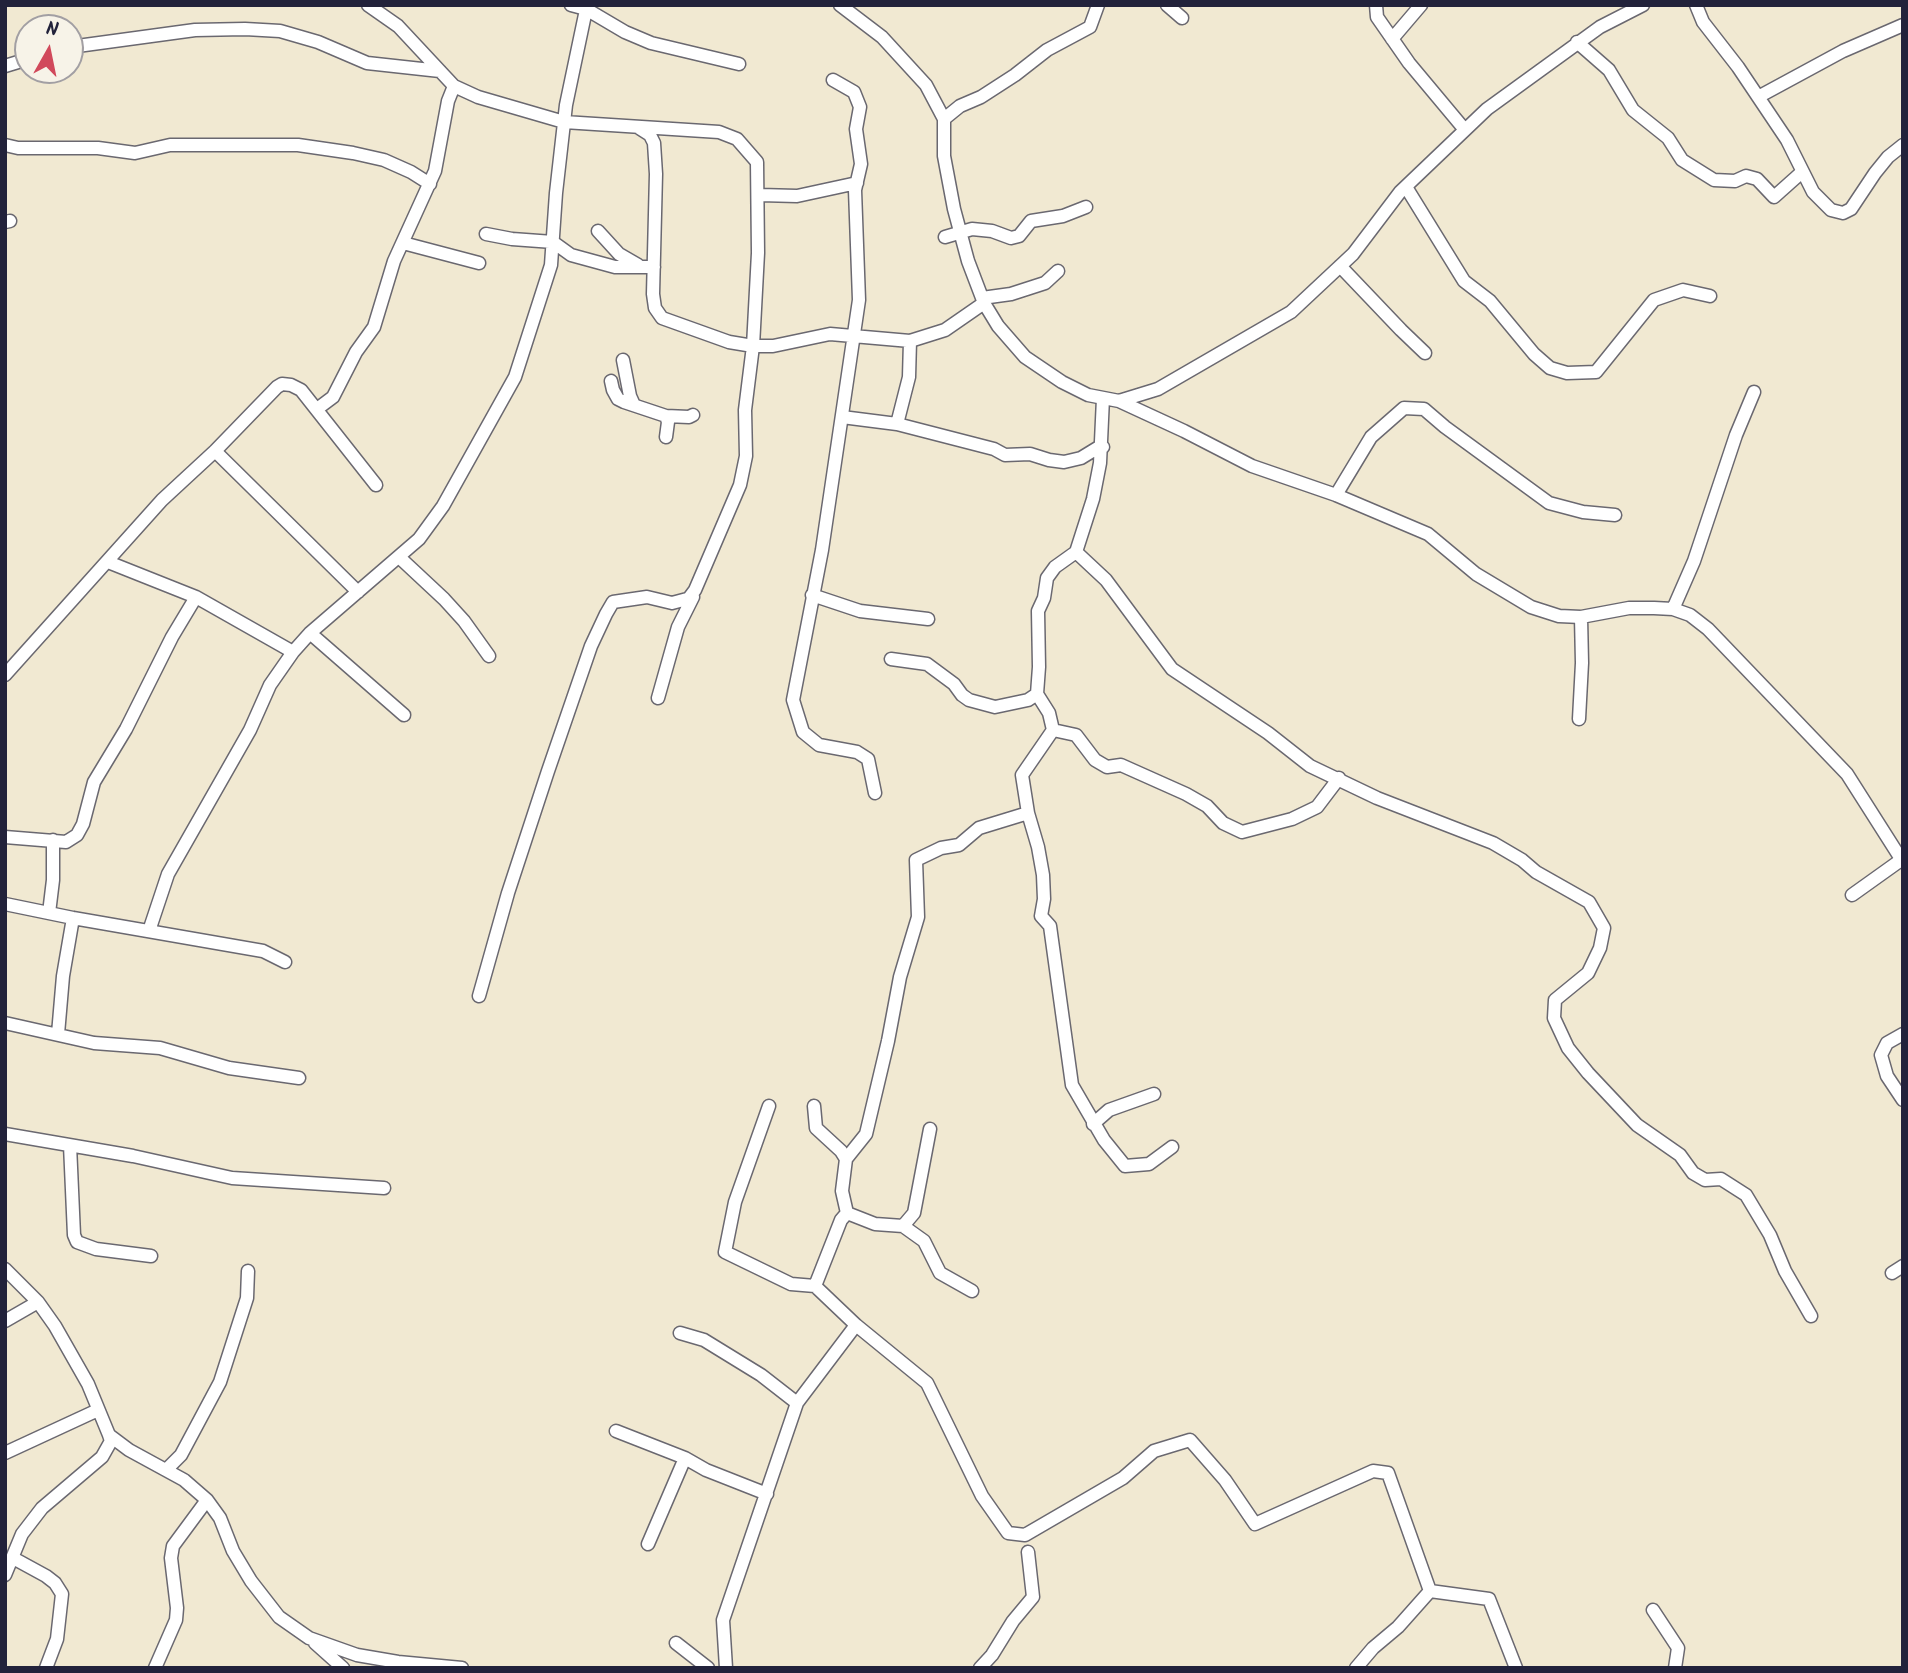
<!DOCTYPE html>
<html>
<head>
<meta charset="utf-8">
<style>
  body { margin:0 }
  #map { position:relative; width:1908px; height:1673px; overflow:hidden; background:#f1e9d2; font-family:Kalam,sans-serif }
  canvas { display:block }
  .frame { position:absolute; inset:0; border:7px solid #22223b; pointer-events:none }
  .north { position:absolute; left:14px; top:14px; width:70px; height:70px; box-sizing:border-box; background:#f7f3e8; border:2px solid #a29fa3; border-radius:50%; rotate:9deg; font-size:19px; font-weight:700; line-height:28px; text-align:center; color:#22223b }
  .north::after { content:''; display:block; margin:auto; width:24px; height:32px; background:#d1495b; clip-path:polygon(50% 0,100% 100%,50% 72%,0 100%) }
</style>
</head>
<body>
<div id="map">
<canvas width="1908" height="1673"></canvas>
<div class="frame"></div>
<div class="north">N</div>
</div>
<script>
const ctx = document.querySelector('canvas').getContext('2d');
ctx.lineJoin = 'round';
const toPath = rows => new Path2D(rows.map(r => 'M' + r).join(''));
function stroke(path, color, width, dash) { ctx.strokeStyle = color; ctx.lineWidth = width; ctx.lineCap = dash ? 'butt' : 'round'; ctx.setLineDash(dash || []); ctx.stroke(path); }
const minor = toPath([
  [368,5,398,26,454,86,478,97,564,122,719,132,737,139,757,162,758,253,753,346,745,410,746,456,740,485,695,590,686,602,687,599,672,603,647,597,613,602,606,614,591,646,548,771,508,893,479,996],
  [571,5,586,9,625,32,651,43,739,64],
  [840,5,882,37,926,85,944,119,944,156,954,209,968,261,984,303,998,326,1025,357,1062,382,1088,395,1119,401,1158,389,1291,312,1353,254,1400,192,1487,109,1600,27,1643,5],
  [1167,5,1182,18],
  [1376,5,1377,17,1409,63,1465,130],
  [1696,5,1703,22,1738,67,1787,140,1813,192,1831,210,1843,213,1851,209,1875,173,1888,157,1903,145],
  [1392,39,1421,5],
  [1577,42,1609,70,1633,110,1668,138,1682,160,1714,180,1735,181,1746,176,1757,179,1774,197,1802,172],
  [70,47,195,30,245,29,280,31,318,42,367,63,440,71],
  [5,66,28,59],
  [833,80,854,92,860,107,856,129,861,164,855,190,859,300,822,550,793,700,803,732,819,745,857,752,868,759,875,793],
  [1758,97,1843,51,1903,25],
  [944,119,960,106,981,97,1015,75,1047,50,1090,27,1098,5],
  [639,128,650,135,654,143,656,174,653,294,655,308,662,318,729,342,753,346,773,346,830,334,910,341,945,330,984,303],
  [5,145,18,148,98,148,135,153,170,145,298,145,353,153,384,160,411,172,430,184],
  [1406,187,1464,281,1490,301,1534,354,1550,368,1567,373,1596,372,1654,300,1683,290,1710,296],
  [760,195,797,196,857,183],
  [5,222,10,221],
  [598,231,619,254,638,265],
  [486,234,512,239,553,242,571,255,615,267,654,267],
  [945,237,972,229,992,231,1011,238,1019,236,1031,221,1063,216,1086,207],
  [403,243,479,263],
  [1340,266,1401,330,1425,353],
  [982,298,1011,294,1045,283,1058,271],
  [623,360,630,396,634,405],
  [611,381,613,390,618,399,624,402,666,416,689,417,693,415],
  [1119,401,1184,431,1252,466,1336,495,1428,534,1476,574,1531,607,1559,616,1581,617,1629,608,1654,608,1673,609,1690,615,1708,629,1847,774,1903,862],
  [317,409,333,397,356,352,374,327,394,261,435,171,448,101,454,86],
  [666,416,668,422,666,437],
  [842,417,897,424,994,449,1005,455,1030,454,1049,460,1064,462,1081,458,1099,447,1103,447],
  [897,424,909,377,910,341],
  [215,451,358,592],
  [1336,495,1371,437,1404,408,1424,409,1445,427,1549,503,1583,512,1615,515],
  [1076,552,1093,499,1100,463,1103,398],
  [399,557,444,599,464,621,489,656],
  [108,562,196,597,293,652],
  [812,595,860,611,928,619],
  [1673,609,1694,561,1736,435,1754,392],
  [310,633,404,715],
  [891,659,927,664,954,684,962,695,969,700,995,707,1028,700,1037,694],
  [5,675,162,500,215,451,277,387,282,384,291,385,301,390,376,485],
  [658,698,678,627,693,597],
  [1579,719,1582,663,1581,617],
  [1053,730,1049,713,1037,694,1039,667,1038,611,1044,598,1047,578,1055,567,1076,552,1106,580,1172,669,1268,733,1310,766,1377,798,1493,843,1522,860,1536,872,1589,902,1604,928,1600,948,1588,973,1555,1000,1554,1018,1568,1048,1588,1073,1637,1125,1680,1155,1693,1173,1705,1180,1721,1179,1746,1195,1770,1235,1785,1271,1811,1316],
  [5,837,66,842,77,835,83,824,94,782,126,729,172,637,196,597],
  [1852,895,1901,860],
  [5,904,73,918,263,951,285,962],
  [49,913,53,880,53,840],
  [149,931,168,874,250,730,270,685,293,652,310,633,419,539,443,506,515,377,551,265,556,193,566,105,587,5],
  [5,1023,94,1043,160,1048,229,1068,299,1078],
  [58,1034,63,976,73,918],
  [1903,1034,1887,1043,1881,1055,1887,1076,1903,1100],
  [769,1106,735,1202,725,1252,791,1284,815,1286],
  [814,1106,816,1128,841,1151,846,1159],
  [1093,1124,1109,1110,1154,1094],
  [5,1134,133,1156,232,1178,384,1188],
  [70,1145,74,1235,77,1242,96,1249,151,1256],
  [1172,1147,1149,1164,1125,1166,1104,1140,1072,1085,1050,926,1041,916,1044,899,1043,875,1038,847,1028,813,1022,775,1053,730,1076,735,1095,760,1107,767,1121,765,1186,794,1207,806,1223,823,1242,832,1292,819,1317,807,1339,778],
  [847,1213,841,1220,815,1286,856,1325],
  [903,1226,914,1213,930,1129],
  [5,1269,38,1302,55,1326,88,1384,109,1435,129,1450,184,1480,207,1500,220,1518,233,1551,251,1581,279,1617,309,1638,357,1655,398,1662,462,1668],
  [1892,1273,1903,1266],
  [972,1291,940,1273,924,1241,903,1226,875,1224,847,1213,842,1191,846,1159,866,1134,888,1041,900,977,918,917,916,860,941,848,959,845,979,828,1028,813],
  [5,1321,38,1302],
  [680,1333,704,1340,761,1375,797,1403],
  [616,1431,685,1458],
  [5,1453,98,1410],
  [166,1470,181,1455,220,1382,247,1298,248,1271],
  [648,1544,685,1458,706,1470,767,1494],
  [13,1558,46,1576,55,1583,62,1594,57,1639,46,1668],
  [5,1575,22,1534,42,1508,102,1457,111,1441,109,1435],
  [1430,1591,1489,1599,1516,1668],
  [1653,1610,1678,1648,1675,1668],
  [315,1643,343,1668],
  [676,1643,708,1668],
  [155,1668,176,1620,177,1608,171,1558,173,1546,207,1500],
  [726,1668,723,1620,797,1403,856,1325,927,1383,982,1496,1008,1533,1025,1535,1123,1478,1154,1451,1190,1440,1225,1480,1255,1524,1373,1471,1388,1473,1430,1591],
  [980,1668,992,1655,1013,1621,1033,1597,1028,1552],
  [1356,1668,1373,1648,1398,1627,1430,1591]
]);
stroke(minor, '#6a6870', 15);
stroke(minor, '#fff', 12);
</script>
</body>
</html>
